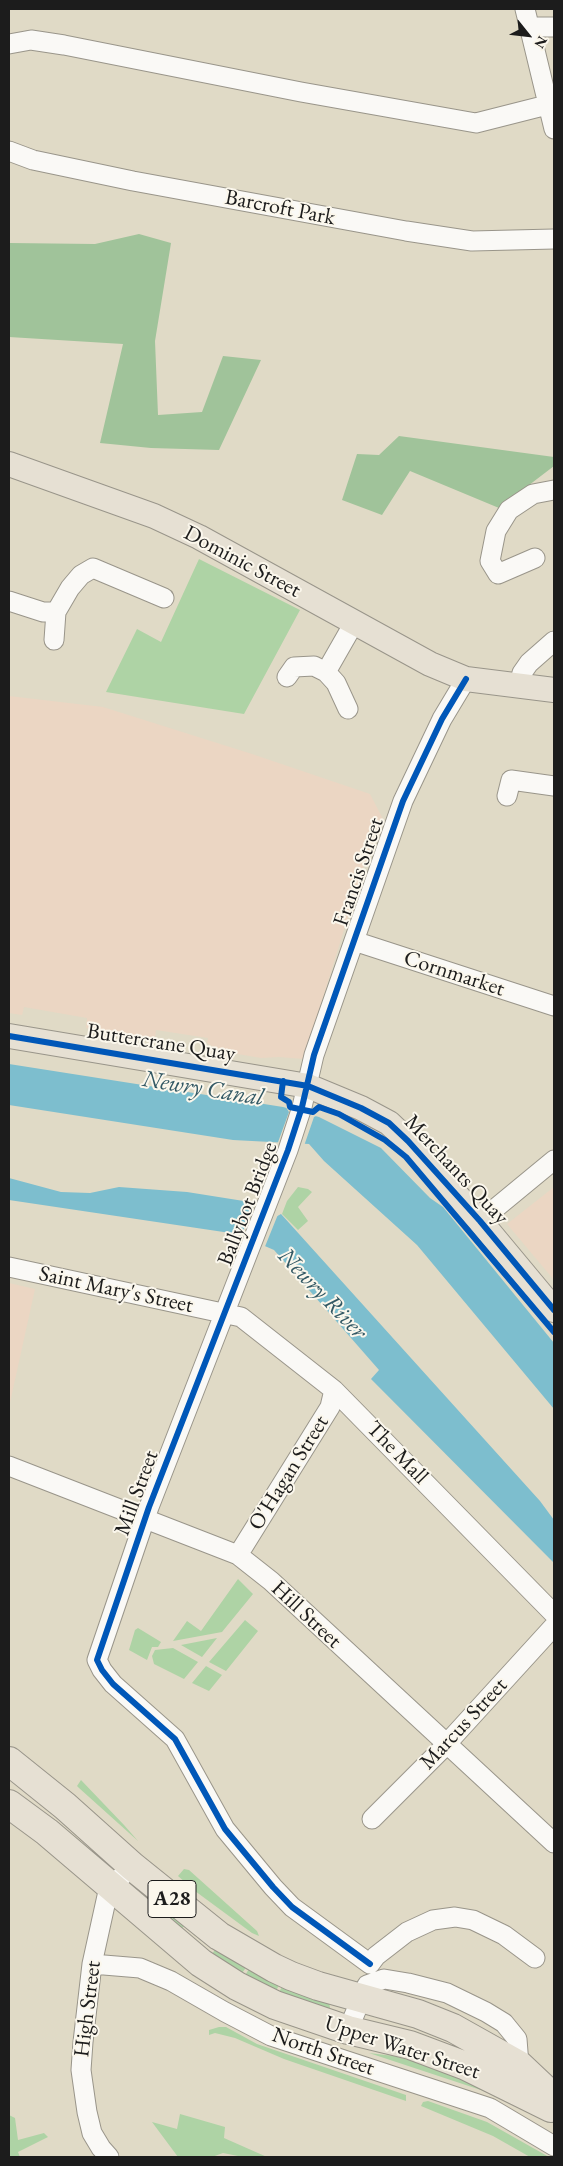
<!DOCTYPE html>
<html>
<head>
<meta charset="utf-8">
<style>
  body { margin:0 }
  #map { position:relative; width:563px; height:2166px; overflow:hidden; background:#e0dac6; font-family:"EB Garamond",serif }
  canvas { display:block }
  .frame { position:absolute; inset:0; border:10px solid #1c1c1c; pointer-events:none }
  .north { position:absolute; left:503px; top:10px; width:50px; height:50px; -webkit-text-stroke:4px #fbf7ec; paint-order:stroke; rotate:119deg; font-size:14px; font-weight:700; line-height:20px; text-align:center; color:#1c1c1c }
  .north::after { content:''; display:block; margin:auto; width:18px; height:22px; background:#1c1c1c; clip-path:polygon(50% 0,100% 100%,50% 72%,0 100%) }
</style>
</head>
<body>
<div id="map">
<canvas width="563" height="2166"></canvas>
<div class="frame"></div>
<div class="north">N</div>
</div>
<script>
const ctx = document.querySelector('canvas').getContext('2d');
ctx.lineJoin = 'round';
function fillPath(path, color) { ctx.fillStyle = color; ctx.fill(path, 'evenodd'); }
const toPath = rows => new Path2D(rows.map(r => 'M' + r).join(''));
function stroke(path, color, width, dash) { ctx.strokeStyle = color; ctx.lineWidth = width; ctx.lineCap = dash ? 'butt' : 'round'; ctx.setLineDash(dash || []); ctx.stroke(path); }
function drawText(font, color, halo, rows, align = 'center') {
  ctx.font = font + ' "EB Garamond",serif'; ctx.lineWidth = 4; ctx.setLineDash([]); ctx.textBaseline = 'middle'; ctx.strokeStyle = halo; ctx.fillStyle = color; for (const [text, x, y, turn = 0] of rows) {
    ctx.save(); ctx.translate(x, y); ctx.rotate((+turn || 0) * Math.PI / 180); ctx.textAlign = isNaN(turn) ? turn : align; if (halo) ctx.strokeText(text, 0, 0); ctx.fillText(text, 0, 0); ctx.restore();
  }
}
fillPath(toPath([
  [9,696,103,707,252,754,370,794,384,821,364,865,304,1059,279,1057,261,1058,220,1051,207,1043,208,1038,156,1030,155,1038,86,1028,87,1018,24,1007,22,1015,9,1013],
  [554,1187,554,1280,507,1224],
  [9,1283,35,1289,9,1407]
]), '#ebd6c3');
fillPath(toPath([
  [199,559,300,610,244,714,106,692,137,629,161,642],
  [298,1187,308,1189,312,1192,298,1207,308,1221,298,1230,282,1214,287,1201],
  [238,1579,253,1594,222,1632,173,1641,187,1621,201,1631],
  [245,1620,258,1631,226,1671,209,1662],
  [138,1628,161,1642,158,1647,152,1647,147,1660,129,1650,135,1630],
  [217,1638,202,1657,181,1645],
  [173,1648,198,1662,184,1679,154,1664,152,1656,155,1650],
  [206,1666,222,1675,209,1691,192,1683],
  [81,1780,124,1825,138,1841,79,1788,77,1786],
  [184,1869,189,1870,257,1931,259,1936,252,1933,195,1891,178,1876],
  [145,1893,187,1923,178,1933,141,1895],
  [217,1947,247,1966,240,1976,209,1958],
  [250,1967,280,1983,274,1995,243,1979],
  [284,1983,329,2001,330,2008,328,2011,277,1996],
  [219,2027,226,2027,257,2044,406,2095,406,2101,284,2059,235,2038,215,2033,209,2035,209,2030],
  [369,2053,394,2056,434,2067,496,2095],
  [428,2101,487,2122,549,2157,530,2157,493,2136,421,2106,423,2102],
  [180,2114,225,2127,224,2138,267,2157,243,2157,223,2153,212,2157,178,2157,152,2122,177,2129],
  [9,2115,15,2118,18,2140,44,2133,48,2137,18,2152,20,2157,9,2157]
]), '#aed3a5');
fillPath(toPath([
  [139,234,171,243,155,341,158,415,202,412,223,356,261,360,219,450,151,448,100,443,123,344,9,337,9,243,95,244],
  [399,436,554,457,554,466,499,508,410,471,382,515,342,500,357,454,379,455]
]), '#a0c39a');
fillPath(toPath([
  [9,1064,283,1107,319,1117,381,1148,430,1198,443,1207,554,1343,554,1409,417,1245,324,1161,309,1144,233,1140,9,1105],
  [9,1178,61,1192,90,1193,119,1187,187,1192,250,1202,272,1219,281,1214,540,1501,554,1520,554,1563,371,1379,379,1370,274,1250,237,1234,9,1200]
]), '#7dbece');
fillPath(toPath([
  [285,1106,318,1115,314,1117,304,1146,277,1145,289,1112],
  [255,1203,272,1216,279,1212,264,1249,240,1238]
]), '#e0dac6');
const minor = toPath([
  [525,9,554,129],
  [529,27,554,27],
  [9,44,31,40,64,45,301,92,476,123,547,105],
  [9,151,33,160,133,181,406,231,472,241,554,239],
  [535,558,498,574,490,561,496,531,509,510,533,494,554,490],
  [9,601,43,612,56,612],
  [54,640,56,612,70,588,81,575,93,568,164,598],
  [326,672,354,623],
  [287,677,294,667,314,666,326,672,336,683,348,709],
  [519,684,522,673,529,663,554,641],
  [507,796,511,780,554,786],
  [354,941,554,1006],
  [480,1221,554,1160],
  [9,1267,241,1317,334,1390,554,1614],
  [9,1466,238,1555,271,1581,554,1843],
  [238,1555,330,1407,334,1390],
  [372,1819,440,1751,554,1626],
  [92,1964,140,1968,171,1981,225,2012,271,2036,490,2108,554,2146],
  [370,1964,292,1907,273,1887,225,1829,175,1739,113,1684,102,1670,97,1660,149,1507,288,1150,302,1107,314,1055,403,801,442,719,466,679],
  [370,1964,376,1956,407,1932,433,1920,455,1917,473,1920,504,1935,535,1958],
  [367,1985,384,1979,408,1983,447,1993,486,2012,504,2023,517,2039,519,2065],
  [348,2030,366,1987],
  [109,2157,101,2148,92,2133,87,2112,81,2070,83,2042,92,1964,107,1896,111,1887,132,1866]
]);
const major = toPath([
  [9,464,154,516,199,537,430,664,466,679,554,690],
  [9,1036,308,1086,361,1108,389,1123,408,1141,480,1221,554,1310]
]);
const highway = toPath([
  [9,1761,65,1806,132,1866,219,1936,274,1968,291,1976,318,1986,418,2014,453,2028,519,2065,554,2098],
  [9,1804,47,1832,201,1963,237,1986,275,2005,348,2030,410,2045,466,2066,551,2108]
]);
stroke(minor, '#99958a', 21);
stroke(major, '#99958a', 26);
stroke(highway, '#99958a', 30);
stroke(minor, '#faf9f6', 19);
stroke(major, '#e6e0d3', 24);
stroke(highway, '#e6e0d3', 28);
stroke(toPath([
  [9,1036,308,1086,361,1108,389,1123,408,1141,480,1221,554,1310],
  [283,1081,281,1097,289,1102,290,1107,313,1112,319,1107,339,1114,385,1140,406,1157,554,1332],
  [370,1964,292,1907,273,1887,225,1829,175,1739,113,1684,102,1670,97,1660,149,1507,288,1150,302,1107,314,1055,403,801,442,719,466,679]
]), '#0057b8', 6);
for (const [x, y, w] of [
  [172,1899,48]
]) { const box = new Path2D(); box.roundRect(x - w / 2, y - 18.5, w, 37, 4); ctx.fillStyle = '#fbf7ec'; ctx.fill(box); stroke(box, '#1c1c1c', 1); }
drawText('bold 21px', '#1c1c1c', null, [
  ["A28",172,1899]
]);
drawText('22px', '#1c1c1c', '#fbf7ec', [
  ["Barcroft Park",280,208,11],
  ["Dominic Street",242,562,28],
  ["Francis Street",359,872,-71],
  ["Cornmarket",454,974,18],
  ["Buttercrane Quay",161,1043,9],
  ["Merchants Quay",456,1170,47],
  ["Ballybot Bridge",248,1204,-69],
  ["Saint Mary's Street",116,1290,12],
  ["The Mall",397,1453,46],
  ["O'Hagan Street",289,1473,-58],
  ["Mill Street",137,1493,-70],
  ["Hill Street",306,1615,43],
  ["Marcus Street",464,1724,-47],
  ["High Street",88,2009,-83],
  ["Upper Water Street",402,2048,18],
  ["North Street",323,2052,19]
]);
drawText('italic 24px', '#325864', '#fbf7ec', [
  ["Newry Canal",203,1089,9],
  ["Newry River",322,1294,46]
]);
</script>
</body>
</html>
